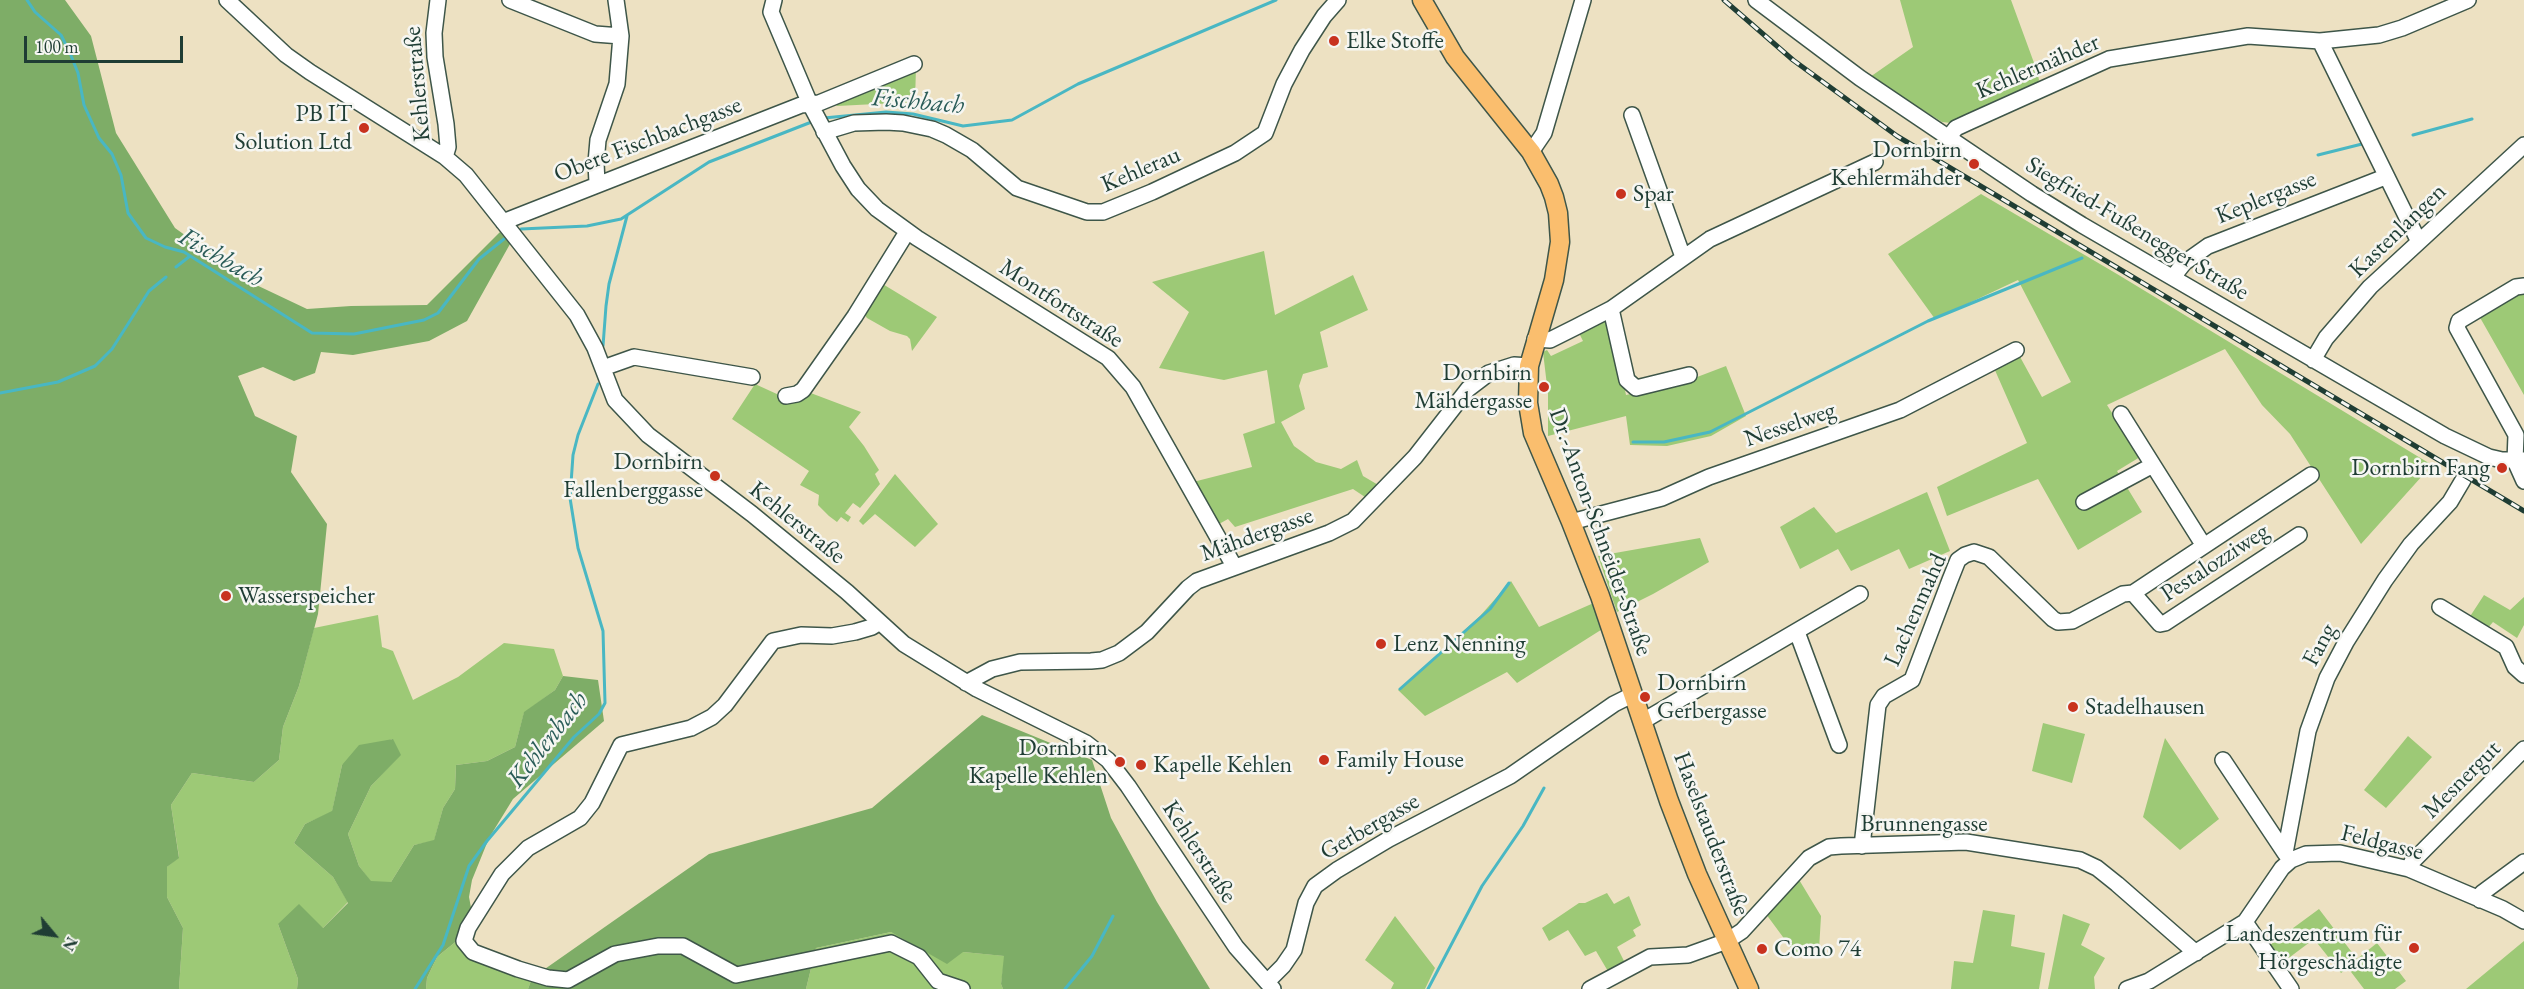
<!DOCTYPE html>
<html>
<head>
<meta charset="utf-8">
<style>
  body { margin:0 }
  #map { position:relative; width:2524px; height:989px; overflow:hidden; background:#ede1c2; font-family:"EB Garamond",serif }
  canvas { display:block }
  .north { position:absolute; left:24px; top:905px; width:60px; height:60px; -webkit-text-stroke:4px #f6f6f2; paint-order:stroke; rotate:119deg; font-size:16px; font-weight:700; line-height:24px; text-align:center; color:#1f3d34 }
  .north::after { content:''; display:block; margin:auto; width:21px; height:27px; background:#1f3d34; clip-path:polygon(50% 0,100% 100%,50% 72%,0 100%) }
  .scale { position:absolute; left:24px; top:36px; width:159px; height:27px; box-sizing:border-box; border:3px solid #1f3d34; border-top:0; padding-left:8px; font-size:18px; line-height:21px; white-space:nowrap; color:#1f3d34; -webkit-text-stroke:4px #f6f6f2; paint-order:stroke }
</style>
</head>
<body>
<div id="map">
<canvas width="2524" height="989"></canvas>
<div class="north">N</div>
<div class="scale">100 m</div>
</div>
<script>
const ctx = document.querySelector('canvas').getContext('2d');
ctx.lineJoin = 'round';
function fillPath(path, color) { ctx.fillStyle = color; ctx.fill(path, 'evenodd'); }
const toPath = rows => new Path2D(rows.map(r => 'M' + r).join(''));
function stroke(path, color, width, dash) { ctx.strokeStyle = color; ctx.lineWidth = width; ctx.lineCap = dash ? 'butt' : 'round'; ctx.setLineDash(dash || []); ctx.stroke(path); }
function drawText(font, color, halo, rows, align = 'center') {
  ctx.font = font + ' "EB Garamond",serif'; ctx.lineWidth = 5; ctx.setLineDash([]); ctx.textBaseline = 'middle'; ctx.strokeStyle = halo; ctx.fillStyle = color; for (const [text, x, y, turn = 0] of rows) {
    ctx.save(); ctx.translate(x, y); ctx.rotate((+turn || 0) * Math.PI / 180); ctx.textAlign = isNaN(turn) ? turn : align; if (halo) ctx.strokeText(text, 0, 0); ctx.fillText(text, 0, 0); ctx.restore();
  }
}
fillPath(toPath([
  [1900,0,2011,0,2037,71,2039,80,2036,87,1951,123,1942,122,1870,77,1913,47],
  [916,67,915,102,837,106,834,100],
  [1981,194,2117,274,2432,465,2361,544,2290,434,2262,405,2225,349,2107,405,2140,457,2117,471,2142,512,2078,550,2038,479,1947,516,1937,487,2027,443,1994,368,2019,355,2042,397,2071,382,2018,280,1935,319,1888,254],
  [1264,251,1275,315,1353,275,1368,310,1320,332,1328,367,1303,374,1299,386,1305,409,1281,422,1294,446,1316,462,1341,469,1357,460,1363,476,1380,486,1368,499,1353,489,1235,527,1228,519,1219,524,1193,482,1252,467,1243,434,1275,423,1267,370,1224,380,1159,368,1189,312,1152,282],
  [881,283,937,317,912,351,910,339,907,336,890,331,867,318,864,314],
  [2524,290,2524,395,2478,314],
  [1602,321,1607,322,1614,336,1626,395,1684,382,1726,366,1746,416,1711,436,1667,446,1630,445,1626,416,1548,436,1548,394,1543,352,1547,350,1551,356,1583,341,1578,331],
  [755,384,790,400,808,392,861,412,849,427,864,446,879,470,875,474,880,484,860,508,853,503,845,513,851,517,848,522,841,517,837,522,829,516,818,505,819,495,800,485,809,471,732,419],
  [895,474,938,524,915,547,875,514,863,525,859,521],
  [1927,492,1950,551,1909,569,1899,549,1851,571,1838,549,1800,569,1780,527,1814,507,1836,533],
  [1700,538,1709,562,1653,594,1617,612,1598,556],
  [1511,581,1539,627,1596,602,1604,628,1517,683,1507,672,1425,716,1398,690,1480,616],
  [2484,595,2510,610,2524,597,2524,625,2517,638,2493,622,2487,629,2469,618],
  [378,615,382,647,393,651,413,700,458,677,504,643,554,649,563,676,555,690,524,713,515,747,487,761,456,765,455,789,443,808,434,841,414,845,391,882,371,882,359,866,348,834,371,786,400,755,392,739,342,765,332,812,305,824,294,843,333,877,348,902,323,928,278,924,298,979,297,989,179,989,183,928,167,897,167,867,179,857,171,805,192,773,254,782,279,760,283,727,299,686,314,628],
  [2043,723,2085,734,2072,783,2032,771],
  [2408,736,2432,757,2386,808,2364,790],
  [2165,738,2219,819,2180,850,2143,817],
  [1798,878,1821,916,1819,950,1794,952,1766,914],
  [1607,893,1614,904,1629,896,1641,925,1633,930,1636,936,1617,947,1626,965,1609,973,1596,951,1585,956,1568,930,1549,941,1542,928,1579,903,1585,903],
  [2319,909,2357,959,2377,943,2406,981,2395,989,2364,989,2348,968,2341,973,2314,939,2282,963,2270,945],
  [1983,910,2015,915,2011,946,2045,953,2039,989,1951,989,1954,961,1973,963],
  [2063,914,2090,924,2081,945,2105,958,2094,977,2095,989,2048,989],
  [1395,916,1435,968,1425,989,1391,989,1394,983,1365,960],
  [891,932,910,941,963,952,1005,956,1001,984,1003,989,806,989,816,948],
  [459,939,463,953,532,978,528,989,426,989,427,978,437,957],
  [2524,941,2524,989,2466,989]
]), '#9dc976');
fillPath(toPath([
  [0,0,65,0,91,36,116,133,175,228,250,282,307,309,351,306,427,305,500,232,510,244,467,321,429,341,353,355,321,352,315,373,294,381,263,367,238,376,255,416,297,436,291,472,327,524,318,614,299,686,283,727,279,760,254,782,192,773,171,805,179,858,167,867,167,897,183,928,179,989,0,989],
  [563,676,598,680,604,721,513,799,489,838,472,880,469,897,472,913,459,939,437,957,427,978,426,989,297,989,298,979,278,924,299,904,323,928,348,903,333,877,294,843,305,824,332,811,342,765,359,745,393,739,401,755,371,786,348,834,359,866,371,881,391,882,414,845,434,840,443,808,455,789,456,765,487,761,515,747,524,712,555,690],
  [982,715,1092,760,1111,818,1157,902,1210,989,1003,989,1001,984,1004,956,963,952,947,964,891,932,816,948,806,989,528,989,532,978,709,854,872,808]
]), '#7ead67');
stroke(toPath([
  [27,0,35,12,61,35,70,53,78,73,84,105,99,138,112,154,121,175,128,213,146,238,165,247,184,252,312,333,354,334,424,320,438,313,479,259,504,239],
  [824,118,886,112,913,114,963,126,1012,120,1078,84,1276,0],
  [2413,135,2472,119],
  [2318,155,2362,144],
  [521,229,587,226,621,219,709,162,814,121],
  [176,267,190,256],
  [603,346,606,306,609,284,627,216],
  [0,393,58,382,95,366,112,349,149,291,166,277],
  [1633,442,1664,442,1710,432,1928,321,2082,258],
  [1400,689,1490,609,1509,583],
  [415,989,443,945,469,866,487,841,574,737,599,714,605,703,603,631,578,548,570,498,573,455,578,435,598,384],
  [1065,989,1092,956,1113,916],
  [1428,989,1482,886,1523,826,1544,788]
]), '#49b7c3', 3);
stroke(toPath([
  [2463,480,2472,463]
]), '#c4c0a6', 15, [15, 8]);
const minor = toPath([
  [227,0,286,55,310,72,445,157,466,175,577,315,595,348,615,400,648,435,752,514,847,592,904,644,977,689,1086,743,1108,760,1128,786,1236,947,1273,989],
  [438,0,434,33,435,57,446,124,448,147,445,157],
  [510,0,595,34,621,36],
  [774,0,771,12,810,104,843,166,858,189,877,209,917,238,1108,358,1133,387,1234,566],
  [1756,0,1860,78,2032,194,2082,225,2445,436,2489,457,2502,460,2524,460],
  [2320,41,2418,240],
  [1632,115,1683,257],
  [824,132,854,123,886,122,903,123,932,129,946,135,972,150,1017,188,1087,212,1103,212,1152,192,1235,153,1265,133,1284,84,1302,50,1324,16,1338,0],
  [1948,138,1956,128,1969,122,2109,59,2248,36,2320,41,2379,35,2402,28,2468,0],
  [1531,152,1544,133,1583,0],
  [597,183,596,163,598,140,617,84,621,36,616,0],
  [503,222,801,105,819,103,914,64],
  [2173,277,2184,263,2208,246,2385,177],
  [2524,286,2516,287,2459,321,2457,328,2516,435,2515,461,2524,481],
  [1611,309,1627,380,1636,388,1689,375],
  [1535,339,1550,340,1576,327,1611,309,1710,239,1875,162],
  [2313,360,2326,338,2370,287,2524,145],
  [603,368,634,357,752,377],
  [786,396,797,394,803,390,855,316,907,232],
  [2121,414,2153,465],
  [2084,502,2153,465,2204,546],
  [1571,522,1662,498,1709,477,1900,410,2016,350],
  [2133,593,2160,624,2165,623,2299,535],
  [2440,607,2506,647,2515,667,2524,675],
  [880,622,872,627,855,632,832,636,801,635,773,641,725,705,712,717,691,728,621,745,592,803,580,818,528,848,502,874,468,928,464,941,473,952,518,969,548,978,568,980,615,954,658,946,683,946,736,975,891,943,919,957,938,981,962,989],
  [1797,632,1839,745],
  [966,683,992,669,1020,662,1091,661,1102,660,1119,653,1147,632,1188,588,1197,581,1329,533,1353,521,1415,457,1468,389,1489,373,1514,365,1529,366],
  [1643,721,1860,594],
  [2223,760,2285,853],
  [1862,846,1878,705,1884,696,1912,680,1950,580,1958,560,1965,555,1974,552,1989,557,2053,619,2058,622,2072,621,2123,594,2133,593,2311,475],
  [2291,860,2285,853,2308,731,2327,678,2346,642,2385,580,2411,544,2450,502,2463,480],
  [2409,869,2412,862,2524,749],
  [2480,900,2482,893,2524,862],
  [2245,922,2291,989],
  [1267,982,1283,966,1294,950,1306,903,1315,886,1337,870,1389,839,1510,776,1614,704,1634,694],
  [1590,989,1650,957,1688,955,1727,941,1742,931,1809,858,1829,847,1841,846,1966,842,2080,860,2097,868,2117,884,2196,953],
  [2127,989,2149,981,2245,922,2282,868,2291,860,2306,854,2340,853,2409,869,2503,909,2524,921]
]);
const major = toPath([
  [1422,0,1455,57,1531,152,1549,184,1554,197,1558,213,1560,242,1554,280,1529,366,1528,403,1533,433,1571,522,1600,596,1669,801,1697,874,1749,989]
]);
stroke(minor, '#3e5649', 18);
stroke(major, '#3e5649', 21);
stroke(minor, '#fff', 15);
stroke(major, '#fabe6e', 18);
const rail = toPath([
  [1724,0,1793,60,1897,136,2524,511]
]);
stroke(rail, '#1f3d34', 5);
stroke(rail, '#f6f6f2', 3, [9]);
for (const [x, y, r, color] of [
  [1334,41,6,"#c8321e"],
  [364,128,6,"#c8321e"],
  [1974,164,6,"#c8321e"],
  [1621,194,6,"#c8321e"],
  [1544,387,6,"#c8321e"],
  [2502,468,6,"#c8321e"],
  [715,476,6,"#c8321e"],
  [226,596,6,"#c8321e"],
  [1381,644,6,"#c8321e"],
  [1645,697,6,"#c8321e"],
  [2073,707,6,"#c8321e"],
  [1324,760,6,"#c8321e"],
  [1120,762,6,"#c8321e"],
  [1141,765,6,"#c8321e"],
  [2414,948,6,"#c8321e"],
  [1762,949,6,"#c8321e"]
]) { const dot = new Path2D(); dot.arc(x, y, r, 0, 2 * Math.PI); ctx.fillStyle = color; ctx.fill(dot); stroke(dot, '#f6f6f2', 2); }
drawText('24px', '#1f3d34', '#f6f6f2', [
  ["Elke Stoffe",1346,41],
  ["PB IT",352,114,"right"],
  ["Solution Ltd",352,142,"right"],
  ["Dornbirn",1962,150,"right"],
  ["Kehlermähder",1962,178,"right"],
  ["Spar",1633,194],
  ["Dornbirn",1532,373,"right"],
  ["Mähdergasse",1532,401,"right"],
  ["Dornbirn",703,462,"right"],
  ["Fallenberggasse",703,490,"right"],
  ["Dornbirn Fang",2490,468,"right"],
  ["Wasserspeicher",238,596],
  ["Lenz Nenning",1393,644],
  ["Dornbirn",1657,683],
  ["Gerbergasse",1657,711],
  ["Stadelhausen",2085,707],
  ["Dornbirn",1108,748,"right"],
  ["Kapelle Kehlen",1108,776,"right"],
  ["Family House",1336,760],
  ["Kapelle Kehlen",1153,765],
  ["Landeszentrum für",2402,934,"right"],
  ["Hörgeschädigte",2402,962,"right"],
  ["Como 74",1774,949]
], 'left');
drawText('24px', '#1f3d34', '#f6f6f2', [
  ["Kehlermähder",2038,67,-23],
  ["Kehlerstraße",418,84,-95],
  ["Obere Fischbachgasse",648,140,-21],
  ["Kehlerau",1141,170,-23],
  ["Keplergasse",2266,198,-22],
  ["Siegfried-Fußenegger Straße",2137,229,31],
  ["Kastenlangen",2398,231,-44],
  ["Montfortstraße",1061,304,33],
  ["Nesselweg",1790,425,-19],
  ["Kehlerstraße",797,523,39],
  ["Dr.-Anton-Schneider-Straße",1600,532,70],
  ["Mähdergasse",1257,535,-20],
  ["Pestalozziweg",2215,563,-33],
  ["Lachenmahd",1916,610,-66],
  ["Fang",2320,645,-62],
  ["Mesnergut",2462,780,-45],
  ["Brunnengasse",1924,824],
  ["Gerbergasse",1370,827,-30],
  ["Haselstauderstraße",1711,834,69],
  ["Feldgasse",2382,843,14],
  ["Kehlerstraße",1199,852,57]
]);
drawText('italic 26px', '#2a5c58', '#f6f6f2', [
  ["Fischbach",918,102,5],
  ["Fischbach",221,258,30],
  ["Kehlenbach",548,740,-52]
]);
</script>
</body>
</html>
